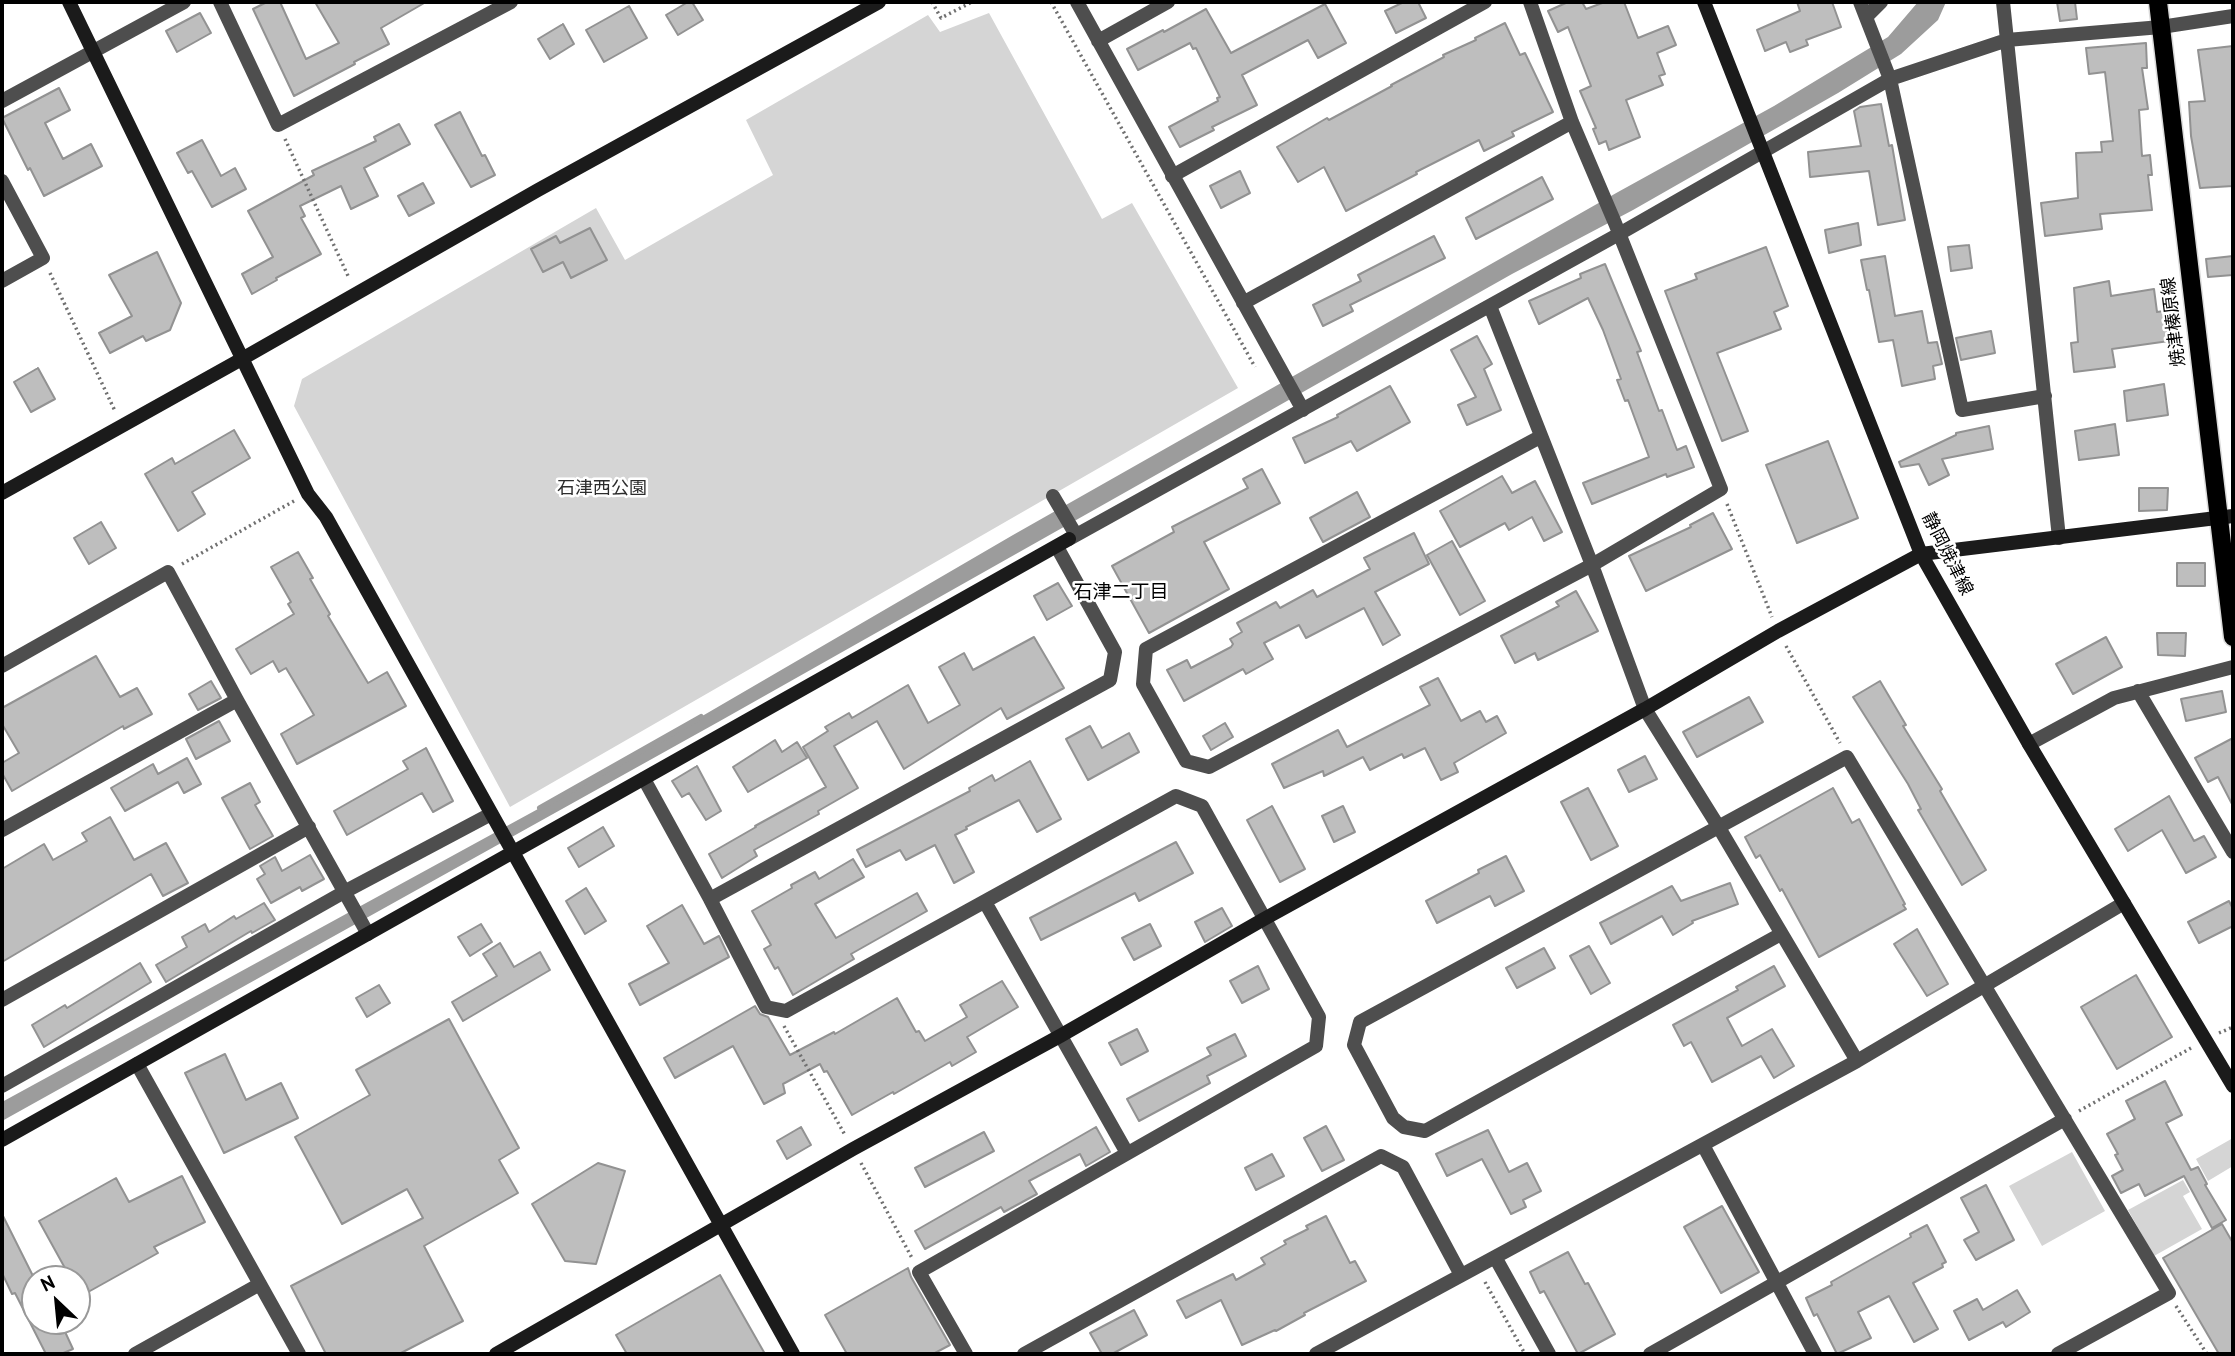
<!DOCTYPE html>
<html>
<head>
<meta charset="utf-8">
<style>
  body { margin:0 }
  #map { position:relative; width:2235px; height:1356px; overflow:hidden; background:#fff; font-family:"PT Sans",sans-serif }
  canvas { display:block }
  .frame { position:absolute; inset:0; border:4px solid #000; pointer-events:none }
  .north { position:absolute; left:21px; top:1265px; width:70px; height:70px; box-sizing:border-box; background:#fff; border:2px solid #999; border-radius:50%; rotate:334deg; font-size:19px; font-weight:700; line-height:28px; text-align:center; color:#000 }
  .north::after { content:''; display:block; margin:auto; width:24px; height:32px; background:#000; clip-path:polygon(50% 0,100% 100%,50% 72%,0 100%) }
</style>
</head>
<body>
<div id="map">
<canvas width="2235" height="1356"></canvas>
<div class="frame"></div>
<div class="north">N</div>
</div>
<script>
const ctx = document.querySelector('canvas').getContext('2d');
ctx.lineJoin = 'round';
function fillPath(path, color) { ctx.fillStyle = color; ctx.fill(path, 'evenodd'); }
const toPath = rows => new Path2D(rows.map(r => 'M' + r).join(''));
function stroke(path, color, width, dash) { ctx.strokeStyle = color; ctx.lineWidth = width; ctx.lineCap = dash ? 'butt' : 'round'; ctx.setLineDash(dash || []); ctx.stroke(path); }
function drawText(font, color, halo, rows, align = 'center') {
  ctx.font = font + ' "PT Sans","Noto Sans JP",sans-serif'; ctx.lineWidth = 5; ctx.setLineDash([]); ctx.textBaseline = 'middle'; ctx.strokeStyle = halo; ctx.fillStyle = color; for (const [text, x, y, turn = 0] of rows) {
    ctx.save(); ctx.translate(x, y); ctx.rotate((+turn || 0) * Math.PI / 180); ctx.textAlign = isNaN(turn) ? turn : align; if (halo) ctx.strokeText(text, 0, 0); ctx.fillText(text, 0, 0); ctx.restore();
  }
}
fillPath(toPath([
  [989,13,1102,219,1132,203,1238,388,510,807,294,406,302,379,596,208,625,260,773,175,746,120,928,15,940,32],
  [2233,1138,2233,1166,2208,1181,2196,1159],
  [2072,1152,2105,1211,2042,1246,2009,1186],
  [2183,1180,2190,1192,2183,1196,2202,1229,2154,1256,2128,1210]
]), '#d5d5d5');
fillPath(toPath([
  [1918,2,1946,2,1938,20,1901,54,1838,93,1633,210,1512,274,720,721,2,1121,2,1102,613,768,1013,535,1618,192,1774,106,1888,37]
]), '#9c9c9c');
stroke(toPath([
  [540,808,701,717]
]), '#9c9c9c', 6);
const building = toPath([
  [267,2,280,2,306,59,339,43,315,2,426,2,381,28,389,44,354,62,355,64,294,96,253,9,267,2],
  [688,2,692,2,703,20,678,35,666,15,688,2],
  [1404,2,1418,2,1426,18,1396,33,1385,11,1404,2],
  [1568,2,1582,2,1586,9,1605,2,1624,2,1638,38,1668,26,1676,45,1657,53,1665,74,1659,76,1663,85,1626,100,1640,137,1609,150,1606,141,1599,144,1593,129,1596,128,1580,91,1591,86,1568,27,1558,32,1548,11,1568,2],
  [1797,2,1832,2,1841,27,1806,40,1808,45,1790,52,1786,42,1765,51,1757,30,1800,11,1797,2],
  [2057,2,2075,2,2077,19,2060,21,2057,2],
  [1325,4,1346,43,1318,58,1308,40,1242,75,1257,105,1212,127,1214,130,1180,147,1169,127,1218,101,1217,98,1220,97,1196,48,1193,49,1190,43,1138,70,1127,49,1163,30,1164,32,1206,9,1231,53,1325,4],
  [629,6,647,38,604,62,586,30,629,6],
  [200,13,211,33,177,52,166,31,200,13],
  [1505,23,1520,55,1525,53,1553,112,1512,132,1514,136,1484,151,1479,140,1416,172,1417,174,1346,211,1324,167,1298,182,1277,147,1327,118,1329,120,1392,86,1391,85,1444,57,1443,55,1476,40,1475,38,1505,23],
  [563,24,574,44,550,59,538,39,563,24],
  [2146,43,2147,68,2142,68,2148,109,2139,110,2142,156,2150,155,2152,175,2148,175,2152,210,2100,214,2102,229,2045,236,2041,203,2078,198,2076,153,2102,152,2101,142,2113,141,2105,72,2089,74,2086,48,2146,43],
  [2233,46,2233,186,2200,188,2191,136,2189,102,2205,101,2198,50,2233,46],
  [59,88,70,110,45,123,63,159,91,144,102,166,44,196,30,168,28,170,2,118,59,88],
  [1881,104,1889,146,1892,145,1905,220,1878,225,1869,171,1810,177,1808,152,1861,146,1854,111,1860,107,1881,104],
  [460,112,482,156,485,155,495,175,471,187,435,125,460,112],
  [399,124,410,144,364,168,378,196,351,209,341,186,300,206,305,216,301,218,321,254,276,278,277,280,252,294,242,274,273,257,248,211,314,175,312,171,376,141,374,137,399,124],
  [202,140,221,176,235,168,246,189,212,207,192,171,188,173,177,153,202,140],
  [1240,171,1250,193,1221,208,1210,186,1240,171],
  [1542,177,1553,199,1476,239,1466,218,1542,177],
  [423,183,434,203,409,216,398,196,423,183],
  [1858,223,1861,245,1829,253,1825,230,1858,223],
  [590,228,607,260,571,278,563,262,543,272,531,249,556,236,560,243,590,228],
  [1434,236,1445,258,1350,305,1353,311,1323,326,1313,305,1361,281,1358,275,1434,236],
  [1969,245,1972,268,1951,271,1948,247,1969,245],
  [1766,247,1788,306,1774,312,1781,329,1717,353,1748,431,1722,441,1665,291,1697,279,1695,274,1766,247],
  [157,252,181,303,170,330,146,341,143,336,110,353,99,333,132,316,109,275,157,252],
  [1885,256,1895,316,1922,311,1928,343,1937,342,1942,364,1933,366,1935,379,1902,386,1893,340,1879,342,1869,290,1867,290,1861,260,1885,256],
  [2233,256,2233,275,2208,277,2206,259,2233,256],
  [1605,264,1641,351,1637,352,1659,411,1662,410,1677,450,1686,446,1694,467,1667,477,1666,474,1592,504,1583,483,1649,457,1628,400,1625,401,1617,380,1621,379,1603,330,1588,298,1539,324,1529,301,1581,278,1580,274,1605,264],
  [2109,281,2111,296,2154,289,2157,312,2164,311,2169,341,2112,349,2115,367,2074,372,2071,343,2078,342,2074,288,2109,281],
  [1991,331,1995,353,1961,360,1956,338,1991,331],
  [1477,336,1492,364,1484,369,1501,410,1467,425,1458,405,1476,397,1451,350,1477,336],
  [38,368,55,399,31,412,14,382,38,368],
  [2164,384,2168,415,2127,421,2124,391,2164,384],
  [1390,386,1410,422,1357,451,1351,441,1305,463,1293,438,1338,417,1337,415,1390,386],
  [2115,424,2119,455,2079,460,2075,431,2115,424],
  [1989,426,1993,449,1942,459,1949,475,1929,485,1919,464,1901,467,1899,462,1956,435,1956,433,1989,426],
  [234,430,250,458,192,492,205,514,178,531,145,474,172,458,175,464,234,430],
  [1828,441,1858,518,1797,543,1766,465,1828,441],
  [1262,469,1280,503,1204,542,1229,589,1149,633,1112,566,1174,532,1172,527,1248,488,1243,479,1262,469],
  [1502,476,1512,493,1535,481,1562,532,1544,541,1532,517,1509,530,1505,523,1460,547,1440,511,1502,476],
  [2139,488,2168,488,2167,510,2139,511,2139,488],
  [1357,492,1370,517,1323,542,1310,518,1357,492],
  [1713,513,1732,549,1646,591,1629,556,1691,527,1690,525,1713,513],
  [101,522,116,548,89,564,74,538,101,522],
  [1414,533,1429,564,1375,592,1400,635,1383,645,1364,608,1306,638,1299,625,1264,643,1273,659,1246,674,1243,669,1184,701,1167,670,1187,660,1191,668,1231,647,1233,644,1230,639,1242,632,1237,623,1276,602,1280,608,1313,590,1317,597,1370,569,1364,558,1414,533],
  [1452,541,1485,601,1460,615,1427,555,1452,541],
  [298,552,313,578,310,579,330,614,328,616,368,683,387,672,406,706,297,764,281,734,314,715,286,668,279,672,273,661,251,674,236,649,294,614,288,604,291,602,271,567,298,552],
  [2177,563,2205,563,2205,586,2177,586,2177,563],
  [1058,583,1072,606,1047,620,1034,596,1058,583],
  [1576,591,1598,631,1538,660,1535,653,1515,663,1501,636,1559,606,1556,602,1576,591],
  [2157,633,2186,633,2185,656,2158,655,2157,633],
  [1034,637,1064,688,1007,719,1001,708,904,769,877,721,834,746,858,788,818,811,819,814,754,850,757,856,722,878,709,854,756,827,755,826,826,787,803,747,828,731,825,727,849,713,852,718,908,685,928,723,960,705,939,667,964,653,973,670,1034,637],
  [2106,637,2122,667,2073,694,2056,664,2106,637],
  [96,656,120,697,137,688,152,714,124,729,123,726,12,791,2,773,2,763,19,753,2,724,2,708,96,656],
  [1438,678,1461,721,1480,711,1486,722,1497,716,1506,733,1454,763,1458,772,1441,780,1425,748,1404,758,1402,754,1370,770,1363,757,1324,776,1323,771,1284,788,1272,764,1338,730,1347,747,1430,705,1420,687,1438,678],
  [211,681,221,698,198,710,189,694,211,681],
  [1880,681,1906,725,1903,726,1942,789,1940,791,1986,870,1962,885,1918,810,1921,809,1908,784,1853,697,1880,681],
  [2222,691,2226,712,2186,721,2181,699,2222,691],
  [1749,697,1763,722,1697,757,1683,732,1749,697],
  [219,721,230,741,196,759,186,739,219,721],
  [1225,723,1233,737,1211,750,1203,736,1225,723],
  [1090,726,1102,748,1129,733,1139,752,1088,780,1066,739,1090,726],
  [2233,738,2233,806,2218,777,2208,782,2195,758,2233,738],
  [775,740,782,752,797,742,807,758,748,792,733,767,775,740],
  [426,748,453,801,433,812,422,793,347,835,334,811,408,769,403,761,426,748],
  [1645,756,1657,779,1629,792,1618,770,1645,756],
  [187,758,201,784,184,793,178,782,125,811,111,788,153,764,158,774,187,758],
  [1030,761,1061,819,1037,832,1019,800,966,827,967,829,955,835,974,872,954,883,935,845,906,860,900,850,866,867,857,850,970,791,969,788,992,775,995,781,1030,761],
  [697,766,721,811,706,820,689,793,682,797,672,781,697,766],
  [250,783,260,802,255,805,273,836,250,849,222,798,250,783],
  [1588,788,1618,846,1591,860,1561,802,1588,788],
  [1833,788,1852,823,1859,819,1905,904,1903,905,1906,909,1819,957,1782,889,1780,891,1760,855,1756,858,1745,837,1833,788],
  [2169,796,2194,841,2204,836,2216,857,2186,873,2162,830,2128,851,2115,829,2169,796],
  [1272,806,1305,869,1280,882,1247,820,1272,806],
  [1343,806,1355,832,1334,842,1322,816,1343,806],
  [110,817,134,860,166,843,188,883,163,896,151,874,2,962,2,869,44,844,53,860,87,841,82,833,110,817],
  [603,827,614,846,579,867,568,848,603,827],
  [1176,842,1193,873,1139,901,1135,893,1041,940,1030,918,1176,842],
  [310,855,324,879,302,891,300,887,271,903,257,879,265,874,260,866,275,857,282,871,310,855],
  [1506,856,1524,891,1495,906,1490,896,1437,923,1426,901,1479,873,1478,870,1506,856],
  [853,859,864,877,815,904,836,938,917,893,927,911,851,954,854,959,793,995,778,967,775,969,764,949,771,945,752,911,792,888,791,885,815,872,819,879,853,859],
  [1730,883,1738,904,1692,921,1693,923,1673,935,1662,916,1611,944,1600,923,1672,886,1681,901,1730,883],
  [586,888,606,921,585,934,566,901,586,888],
  [2229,901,2233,909,2233,926,2199,943,2188,922,2229,901],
  [264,903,275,920,252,933,251,931,166,982,156,965,187,947,182,937,205,924,209,932,234,916,236,919,264,903],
  [682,905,704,944,719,936,729,957,640,1005,629,984,669,963,647,926,682,905],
  [1222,908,1232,926,1205,942,1195,922,1222,908],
  [481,924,492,942,470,956,458,937,481,924],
  [1150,924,1161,946,1134,960,1122,938,1150,924],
  [1917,929,1948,984,1927,996,1894,944,1917,929],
  [500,943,514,967,540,952,550,970,463,1021,452,1002,497,976,483,954,500,943],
  [1589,946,1610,983,1591,994,1570,956,1589,946],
  [1544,948,1555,968,1517,988,1506,968,1544,948],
  [140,963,151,982,44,1047,32,1025,65,1005,67,1008,140,963],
  [1258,966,1269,989,1242,1003,1230,981,1258,966],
  [1774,966,1785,986,1727,1018,1742,1046,1772,1029,1794,1066,1774,1078,1761,1056,1712,1082,1691,1042,1684,1046,1673,1025,1738,990,1736,987,1774,966],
  [2136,975,2172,1037,2117,1069,2081,1007,2136,975],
  [1002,981,1018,1007,967,1037,976,1052,952,1066,950,1062,894,1094,893,1092,852,1115,827,1071,824,1072,820,1064,783,1084,785,1093,764,1104,733,1046,675,1078,664,1058,755,1006,760,1014,768,1017,790,1055,834,1032,835,1034,897,998,916,1032,919,1031,925,1041,967,1017,960,1005,1002,981],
  [379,985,390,1003,367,1017,356,998,379,985],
  [449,1019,519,1148,499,1160,518,1193,424,1246,463,1321,399,1354,326,1354,291,1286,423,1218,407,1189,342,1224,295,1137,370,1095,356,1070,449,1019],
  [1137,1029,1148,1051,1121,1065,1109,1043,1137,1029],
  [1235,1034,1246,1056,1207,1076,1210,1083,1139,1121,1127,1099,1211,1055,1207,1048,1235,1034],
  [225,1054,246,1100,281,1083,298,1118,224,1153,185,1073,225,1054],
  [2165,1081,2182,1115,2166,1123,2191,1170,2198,1167,2207,1184,2205,1185,2226,1220,2212,1228,2184,1176,2145,1196,2139,1184,2121,1193,2112,1176,2123,1170,2115,1155,2118,1154,2107,1134,2135,1119,2126,1101,2165,1081],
  [1326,1126,1344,1160,1322,1171,1304,1138,1326,1126],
  [801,1127,811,1145,787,1159,777,1141,801,1127],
  [1096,1127,1110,1152,1086,1166,1080,1154,1029,1181,1037,1194,1004,1212,1001,1207,925,1249,915,1231,1096,1127],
  [1488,1130,1509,1172,1527,1163,1541,1191,1523,1200,1526,1207,1511,1214,1482,1159,1447,1176,1436,1154,1488,1130],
  [984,1132,994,1151,925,1187,915,1168,984,1132],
  [1272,1154,1284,1176,1256,1190,1245,1168,1272,1154],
  [598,1163,625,1171,596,1264,565,1261,532,1204,598,1163],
  [182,1176,205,1222,154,1247,158,1253,81,1296,77,1290,77,1279,71,1279,39,1221,116,1178,129,1202,182,1176],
  [1986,1185,2014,1240,1976,1260,1964,1240,1979,1232,1961,1198,1986,1185],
  [1722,1206,1759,1272,1721,1293,1684,1227,1722,1206],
  [2,1214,35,1280,35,1321,60,1321,73,1349,61,1354,46,1354,15,1293,12,1294,2,1273,2,1214],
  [1326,1216,1350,1263,1355,1261,1366,1281,1304,1313,1305,1315,1276,1331,1275,1330,1242,1345,1221,1300,1186,1318,1177,1301,1233,1274,1236,1280,1265,1264,1261,1258,1286,1244,1284,1241,1308,1229,1306,1226,1326,1216],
  [2222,1224,2233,1243,2233,1354,2219,1354,2163,1258,2222,1224],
  [1927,1225,1946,1262,1942,1264,1943,1267,1913,1283,1938,1329,1914,1342,1889,1296,1858,1312,1871,1338,1837,1354,1817,1314,1814,1316,1806,1298,1832,1285,1831,1282,1911,1237,1910,1234,1927,1225],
  [1568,1252,1585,1284,1588,1283,1615,1334,1578,1354,1544,1291,1540,1293,1530,1272,1568,1252],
  [908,1268,911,1277,950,1345,933,1354,847,1354,825,1315,908,1268],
  [720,1275,765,1354,627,1354,616,1335,720,1275],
  [2017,1290,2030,1312,2006,1327,2003,1322,1969,1340,1954,1311,1977,1299,1983,1310,2017,1290],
  [1134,1310,1147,1335,1112,1354,1102,1354,1090,1333,1134,1310]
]);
fillPath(building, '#bebebe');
stroke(building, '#929292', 2);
const primary = toPath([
  [2158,2,2233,637]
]);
stroke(primary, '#dbdbdb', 21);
stroke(toPath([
  [932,2,941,18,972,2],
  [1051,2,1255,367],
  [285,139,349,278],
  [50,273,115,411],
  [1727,504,1772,617],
  [182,564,294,501],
  [1786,646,1840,743],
  [784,1026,845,1135],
  [2219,1033,2233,1027],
  [2079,1111,2191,1048],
  [861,1163,912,1258],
  [1485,1282,1525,1354],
  [2176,1306,2207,1354]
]), '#707070', 3.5, [2, 3.5]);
stroke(toPath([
  [220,2,278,125,511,2],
  [1077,2,1303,410],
  [1530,2,1572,122,1615,223,1721,489,1592,565,1209,767,1186,761,1143,684,1146,649,1540,437],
  [1860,2,1890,79,1962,410,2045,396],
  [2003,2,2059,538],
  [1866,17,1881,2],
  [1098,41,1168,2],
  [2,101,184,2],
  [1172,176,1485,2],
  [2,181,43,258,2,281],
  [1243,303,1572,122],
  [1490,306,1592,565,1645,709,1718,826,1857,1061],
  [1053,496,1076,535],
  [1069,539,1619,234,1890,79,2007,40,2161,27,2233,16],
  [2,666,168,572,237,700,368,934],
  [2138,691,2233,852],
  [2029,744,2114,698,2233,667],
  [644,779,710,899],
  [2,830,237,700],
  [985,902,1127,1153],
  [1781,934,1425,1131,1404,1127,1393,1118,1354,1045,1360,1022,1847,757,2169,1293,2058,1354],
  [2,1000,309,827],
  [137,1064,299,1354],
  [2,1086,346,891,491,814],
  [1703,1145,1815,1354],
  [1495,1257,1549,1354],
  [135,1354,260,1284],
  [966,1354,919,1272,1316,1046,1319,1017,1202,806,1176,796,786,1011,766,1007,710,899,1110,680,1115,652,1057,547],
  [1024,1354,1381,1156,1403,1167,1461,1275],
  [1316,1354,1857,1061,2124,903],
  [1650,1354,2065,1119]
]), '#4e4e4e', 14);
stroke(toPath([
  [69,2,308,494,326,517,793,1354],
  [1704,2,1921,554,2029,744,2233,1086],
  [2,493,240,360,538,190,879,2],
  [2,1140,1069,539],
  [496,1354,853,1149,1060,1036,1264,919,1645,709,1778,631,1921,554,2233,516]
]), '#1b1b1b', 14);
stroke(primary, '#000', 18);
drawText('18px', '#000', '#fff', [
  ["焼津榛原線",2174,322,-97],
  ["静岡焼津線",1947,554,63]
]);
drawText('18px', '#2c2c2c', '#fff', [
  ["石津西公園",602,489]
]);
drawText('19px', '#000', '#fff', [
  ["石津二丁目",1121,593]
]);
</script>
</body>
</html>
